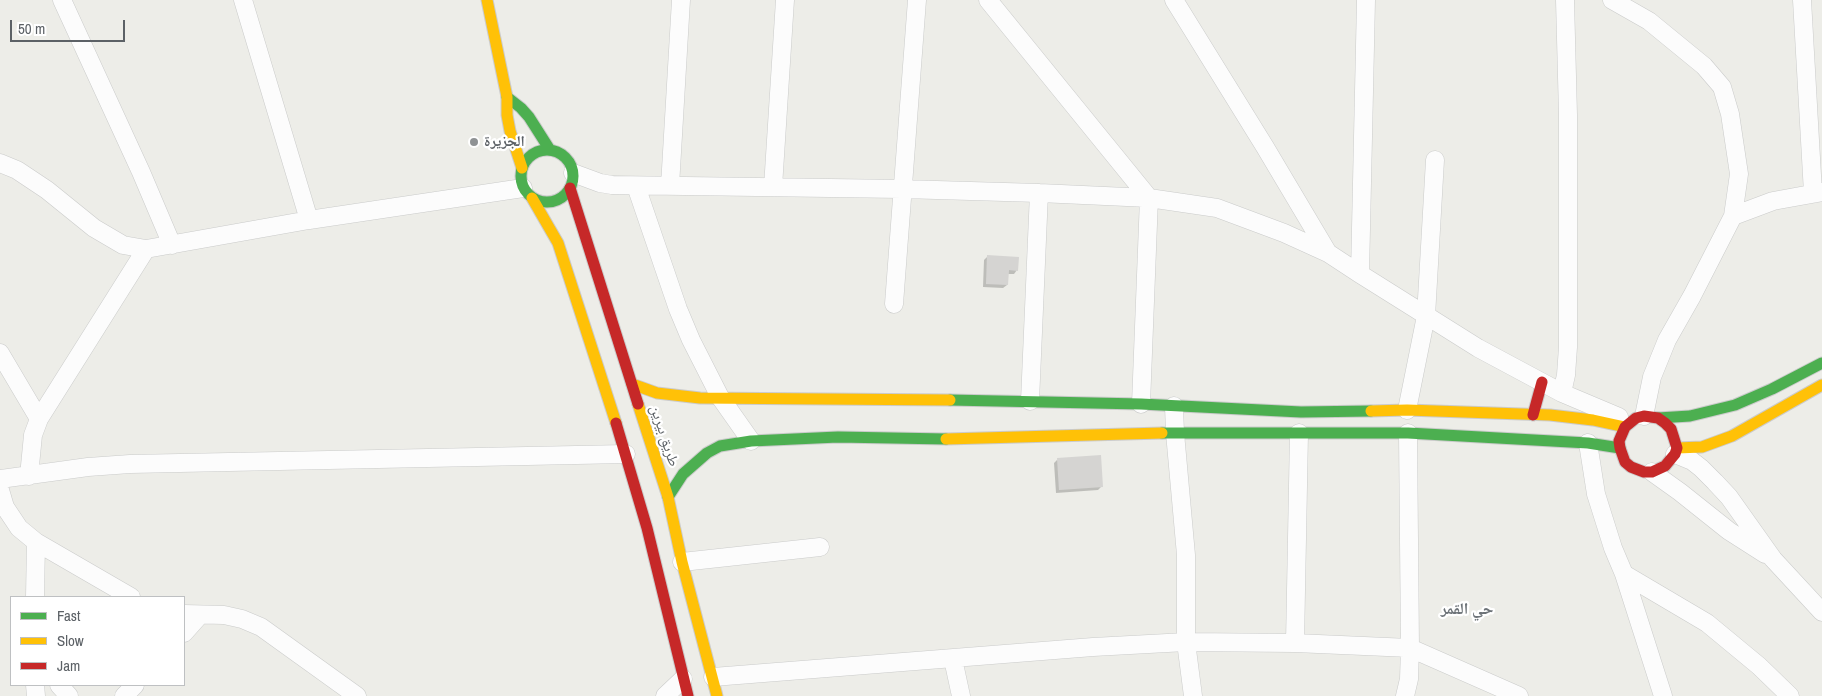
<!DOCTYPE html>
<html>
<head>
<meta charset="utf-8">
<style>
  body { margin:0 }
  #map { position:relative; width:1822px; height:696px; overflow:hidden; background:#edede8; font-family:"Archivo Narrow",sans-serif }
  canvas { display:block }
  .legend { position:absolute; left:10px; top:596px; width:175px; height:90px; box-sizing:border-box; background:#fff; border:1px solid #bec0c2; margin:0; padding:6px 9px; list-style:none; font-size:15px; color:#5c6166 }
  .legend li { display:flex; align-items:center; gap:10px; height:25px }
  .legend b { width:25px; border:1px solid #bec0c2 }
  .scale { position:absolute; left:10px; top:20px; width:115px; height:22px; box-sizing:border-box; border:2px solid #5c6166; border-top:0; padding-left:6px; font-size:15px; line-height:18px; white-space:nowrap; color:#5c6166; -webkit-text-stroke:4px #fff; paint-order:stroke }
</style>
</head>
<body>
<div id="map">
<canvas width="1822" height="696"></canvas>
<ul class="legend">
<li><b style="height:6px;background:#4caf50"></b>Fast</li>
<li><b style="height:6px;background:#ffc107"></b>Slow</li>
<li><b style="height:6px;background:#c62828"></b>Jam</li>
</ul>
<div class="scale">50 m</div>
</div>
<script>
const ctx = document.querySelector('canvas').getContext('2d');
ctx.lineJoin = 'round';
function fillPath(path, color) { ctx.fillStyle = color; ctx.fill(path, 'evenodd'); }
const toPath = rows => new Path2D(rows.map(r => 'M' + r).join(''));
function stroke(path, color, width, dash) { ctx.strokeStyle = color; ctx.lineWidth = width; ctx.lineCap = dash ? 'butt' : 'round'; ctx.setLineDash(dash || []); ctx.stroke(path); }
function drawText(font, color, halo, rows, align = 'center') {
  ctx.font = font + ' "Archivo Narrow","Noto Naskh Arabic",sans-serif'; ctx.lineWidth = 4.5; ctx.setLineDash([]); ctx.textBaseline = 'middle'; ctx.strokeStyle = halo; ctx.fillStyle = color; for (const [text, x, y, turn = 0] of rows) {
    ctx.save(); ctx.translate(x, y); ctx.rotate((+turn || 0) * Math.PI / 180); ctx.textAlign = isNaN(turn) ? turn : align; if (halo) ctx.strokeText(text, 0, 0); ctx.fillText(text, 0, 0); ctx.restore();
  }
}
fillPath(toPath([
  [988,256,1017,270,1014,274,1007,274,1007,285,1003,288,983,287,984,260],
  [1057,460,1102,486,1098,490,1056,493,1054,463]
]), '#0003');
fillPath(toPath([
  [987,255,1019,257,1018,271,1009,270,1008,285,986,284],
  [1101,455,1103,487,1059,490,1057,458]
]), '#d5d4d2');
const street = toPath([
  [62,0,141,172,172,245],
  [243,0,309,220],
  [988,0,1149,198,1141,404],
  [1174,0,1265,147,1328,253],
  [1612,0,1649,21,1704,66,1722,87,1730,114,1739,174,1733,216],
  [1802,0,1813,193],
  [0,163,17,170,47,190,94,228,123,245,146,249,309,220,523,188],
  [573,173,600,183,612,185,902,189,1039,193,1149,198,1217,208,1284,233,1328,253,1360,274,1478,348,1562,393,1619,417],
  [636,186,678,309,691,340,720,397,751,441],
  [670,186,681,0],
  [773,187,785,0],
  [1360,274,1366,0],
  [894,304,917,0],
  [0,353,39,419],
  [1562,393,1566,375,1568,347,1568,115,1565,0],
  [1030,401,1039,193],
  [1174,406,1175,433,1186,555,1186,642,1193,696],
  [1407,410,1426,316,1435,160],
  [1644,416,1652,377,1667,340,1692,296,1733,216,1773,201,1822,192],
  [1588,443,1596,494,1613,548,1624,574,1663,696],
  [1675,454,1692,461,1701,468,1715,482,1729,497,1773,559,1822,612],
  [1652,472,1680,492,1729,531,1765,554],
  [29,476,33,435,39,419,146,249],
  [0,479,88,467,130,464,626,454],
  [0,490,5,507,19,528,36,542,131,597],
  [682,562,820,547],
  [1624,574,1707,623,1759,666,1790,696],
  [35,597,36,542],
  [184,614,224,615,242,619,261,627,357,696],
  [184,633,200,615],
  [1295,643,1299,433],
  [953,659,961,696],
  [713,677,1093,647,1186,642,1295,643,1410,648,1519,696],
  [35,685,36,696],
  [59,685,69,696],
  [124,696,135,685],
  [665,696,683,679],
  [1405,696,1409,679,1410,648,1408,433]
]);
const fast = toPath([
  [507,97,521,108,529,117,550,150],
  '521 176a26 26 0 1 1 52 0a26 26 0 1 1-52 0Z',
  [950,400,1141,404,1301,412,1371,411],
  [1658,418,1690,416,1735,405,1772,389,1822,363],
  [1162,433,1408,433,1588,443,1620,448],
  [668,497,683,474,707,453,720,446,751,441,838,437,946,439]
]);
const slow = toPath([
  [487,0,507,97,507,115,510,131,522,168],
  [532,198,558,243,616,423],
  [632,384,657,393,700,398,950,400],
  [638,404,668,497,682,562,717,696],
  [1371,411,1407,410,1550,415,1593,420,1625,427],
  [946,439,1162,433],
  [1677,448,1702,447,1732,436,1822,385]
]);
const jam = toPath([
  [570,188,638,404],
  [1533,415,1542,382],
  [1644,416,1658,418,1665,423,1671,429,1677,448,1675,454,1665,466,1652,472,1644,472,1631,467,1625,462,1620,448,1619,441,1625,427,1636,418,1644,416],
  [616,423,647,528,688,696]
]);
stroke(street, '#cacbca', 19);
stroke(fast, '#cbcbcb', 13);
stroke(slow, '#cbcbcb', 13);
stroke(jam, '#cbcbcb', 13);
stroke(street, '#fcfcfc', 18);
stroke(fast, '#4caf50', 11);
stroke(slow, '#ffc107', 11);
stroke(jam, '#c62828', 11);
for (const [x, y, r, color] of [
  [474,142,5,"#8f9294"]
]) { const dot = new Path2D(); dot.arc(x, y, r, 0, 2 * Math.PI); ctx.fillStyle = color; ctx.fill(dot); stroke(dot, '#fff', 2); }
drawText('bold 15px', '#5c6166', '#fff', [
  ["الجزيرة",484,142]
], 'left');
drawText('15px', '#5c6166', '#fff', [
  ["طريق بيرين",664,436,72]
]);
drawText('bold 16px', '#6d7378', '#fff', [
  ["حي القمر",1467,610]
]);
</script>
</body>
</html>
